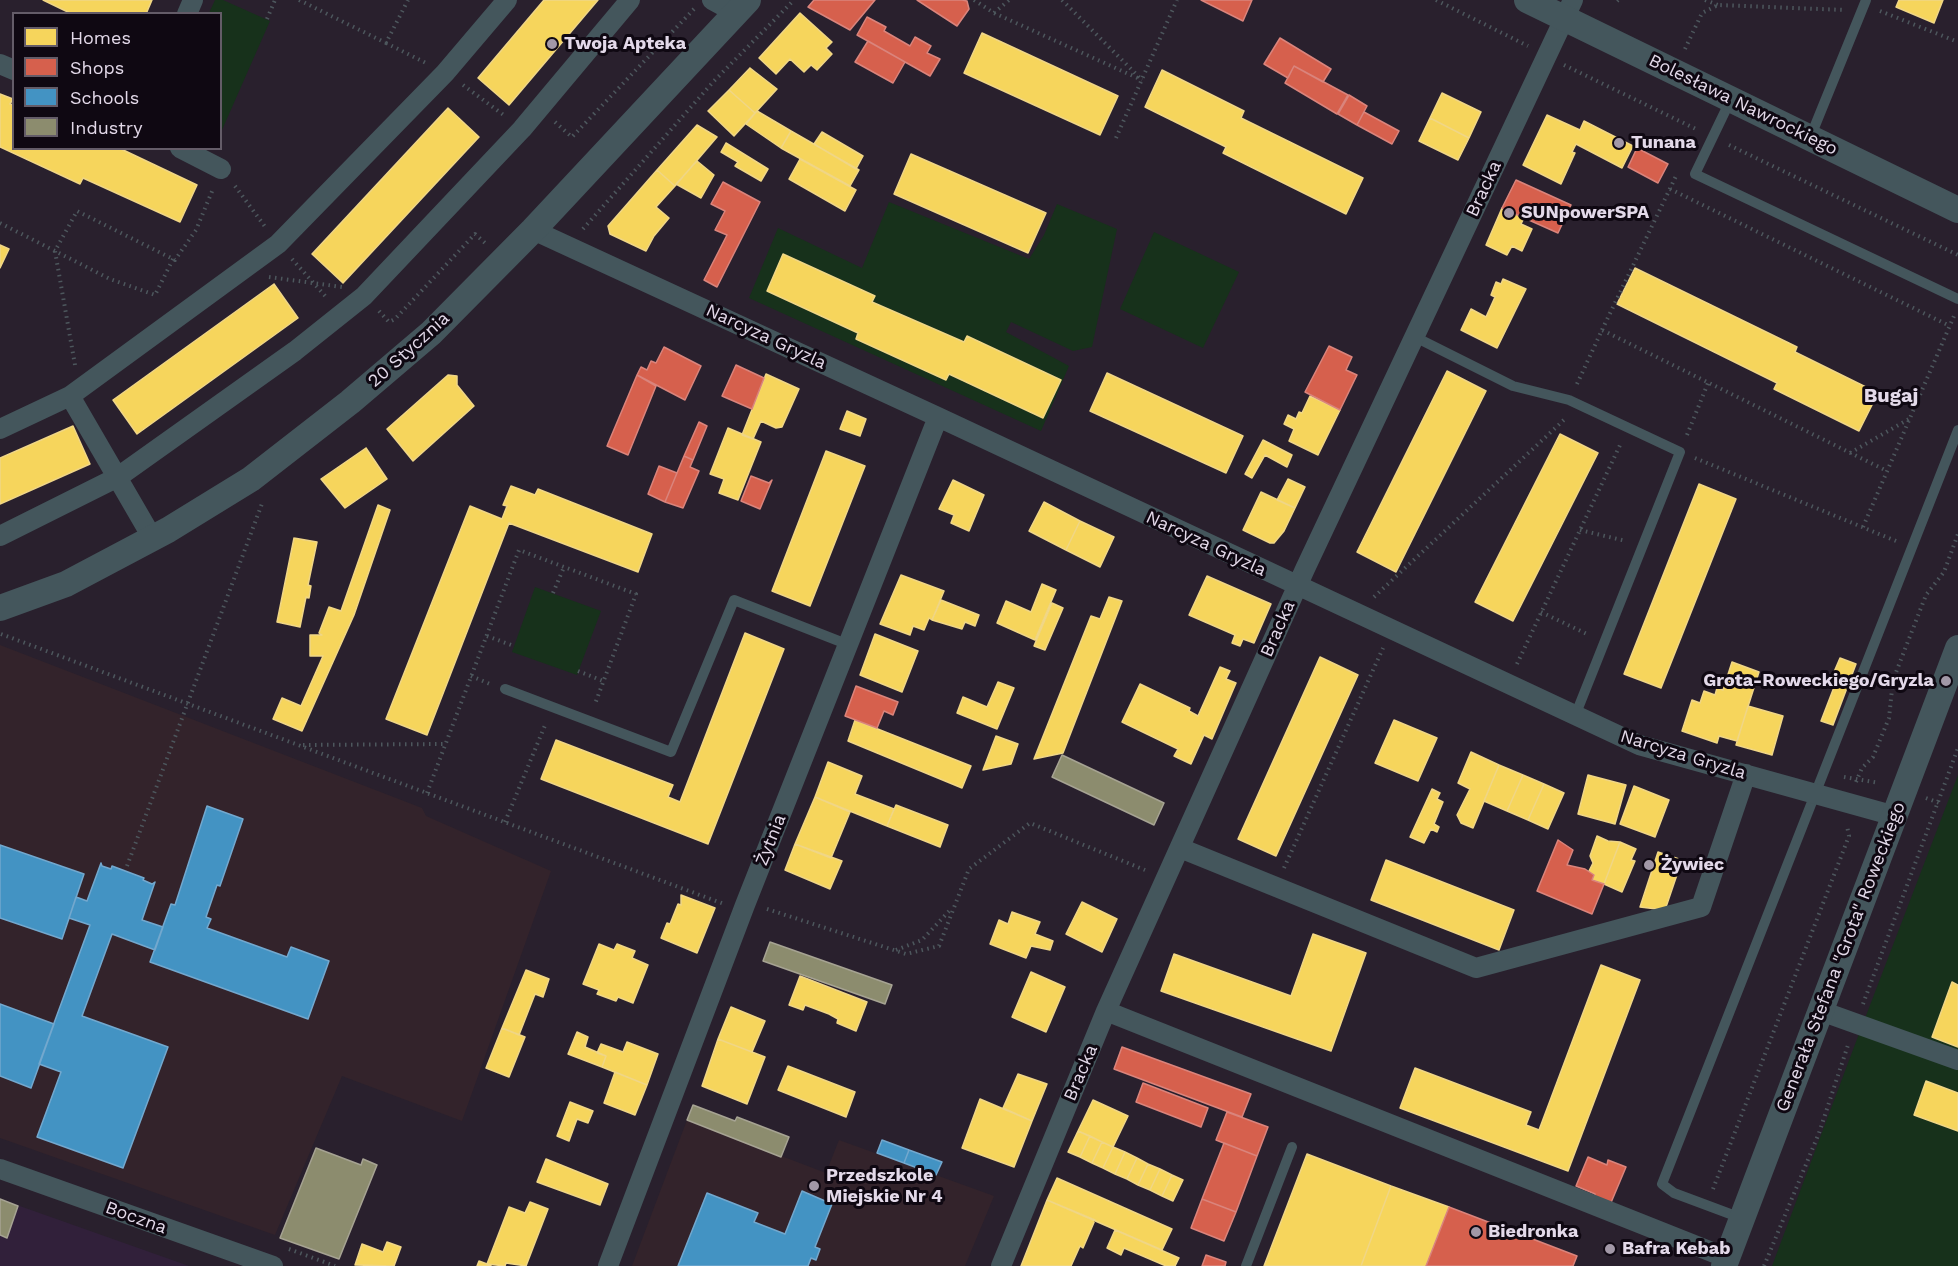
<!DOCTYPE html>
<html>
<head>
<meta charset="utf-8">
<style>
  body { margin:0 }
  #map { position:relative; width:1958px; height:1266px; overflow:hidden; background:#29202d; font-family:"Work Sans",sans-serif }
  canvas { display:block }
  .legend { position:absolute; left:12px; top:12px; width:210px; height:138px; box-sizing:border-box; background:#0f0812; border:2px solid #645c68; margin:0; padding:8px 10px; list-style:none; font-size:18px; color:#e3d9e9 }
  .legend li { display:flex; align-items:center; gap:12px; height:30px }
  .legend b { width:30px; border:2px solid #645c68 }
</style>
</head>
<body>
<div id="map">
<canvas width="1958" height="1266"></canvas>
<ul class="legend">
<li><b style="height:16px;background:#f6d55c"></b>Homes</li>
<li><b style="height:16px;background:#d6604d"></b>Shops</li>
<li><b style="height:16px;background:#4393c3"></b>Schools</li>
<li><b style="height:16px;background:#8c8c6e"></b>Industry</li>
</ul>
</div>
<script>
const ctx = document.querySelector('canvas').getContext('2d');
ctx.lineJoin = 'round';
function fillPath(path, color) { ctx.fillStyle = color; ctx.fill(path, 'evenodd'); }
const toPath = rows => new Path2D(rows.map(r => 'M' + r).join(''));
function stroke(path, color, width, dash) { ctx.strokeStyle = color; ctx.lineWidth = width; ctx.lineCap = dash ? 'butt' : 'round'; ctx.setLineDash(dash || []); ctx.stroke(path); }
function drawText(font, color, halo, rows, align = 'center') {
  ctx.font = font + ' "Work Sans",sans-serif'; ctx.lineWidth = 6; ctx.setLineDash([]); ctx.textBaseline = 'middle'; ctx.strokeStyle = halo; ctx.fillStyle = color; for (const [text, x, y, turn = 0] of rows) {
    ctx.save(); ctx.translate(x, y); ctx.rotate((+turn || 0) * Math.PI / 180); ctx.textAlign = isNaN(turn) ? turn : align; if (halo) ctx.strokeText(text, 0, 0); ctx.fillText(text, 0, 0); ctx.restore();
  }
}
fillPath(toPath([
  [0,1199,189,1266,0,1266]
]), '#31203a');
fillPath(toPath([
  [0,645,422,808,426,816,551,871,462,1121,342,1076,275,1235,0,1138],
  [687,1120,826,1173,839,1140,994,1196,965,1266,632,1266]
]), '#33232b');
fillPath(toPath([
  [215,0,223,0,270,21,222,130,220,14,209,13],
  [889,202,1029,259,1044,235,1057,204,1117,229,1092,347,1073,351,1011,322,1006,332,1069,366,1041,431,749,298,778,228,862,268],
  [1154,232,1239,272,1203,348,1120,309],
  [535,587,601,611,577,675,512,652],
  [1958,775,1958,1266,1772,1266,1854,1047]
]), '#17311b');
const homes = toPath([
  [43,0,152,0,146,14,72,14,43,0],
  [544,0,598,0,509,105,478,78,544,0],
  [1899,0,1943,0,1934,23,1896,7,1899,0],
  [800,13,832,42,826,48,832,54,817,70,811,65,804,72,790,59,776,74,759,58,800,13],
  [982,33,1118,96,1100,135,964,73,982,33],
  [750,68,777,89,755,113,729,90,750,68],
  [1162,70,1244,111,1241,118,1363,178,1346,214,1223,153,1226,147,1145,107,1162,70],
  [729,90,755,113,734,136,708,111,729,90],
  [1442,93,1481,112,1469,138,1430,118,1442,93],
  [0,94,13,99,10,104,14,105,14,148,119,148,197,185,180,222,83,178,80,184,0,147,0,94],
  [448,108,479,137,343,283,312,254,448,108],
  [757,111,791,131,781,148,746,124,757,111],
  [1547,115,1580,130,1584,121,1633,146,1622,168,1576,144,1572,152,1575,153,1561,184,1523,165,1547,115],
  [1430,118,1469,138,1458,160,1419,141,1430,118],
  [697,125,717,137,675,186,657,170,697,125],
  [791,131,859,170,850,186,781,148,791,131],
  [822,132,863,156,856,169,814,144,822,132],
  [726,143,768,169,761,181,735,166,738,162,721,152,726,143],
  [911,154,1046,213,1028,253,894,194,911,154],
  [800,159,856,190,845,211,789,179,800,159],
  [697,161,714,175,701,198,676,184,697,161],
  [657,170,675,186,656,207,669,218,654,236,646,251,610,234,608,226,657,170],
  [1502,208,1524,218,1521,224,1532,229,1522,251,1512,246,1507,255,1486,245,1502,208],
  [0,245,9,249,0,268,0,245],
  [783,254,875,296,872,302,964,342,967,336,1061,380,1043,418,949,374,946,380,856,339,858,333,767,291,783,254],
  [1635,268,1797,347,1795,352,1878,393,1859,431,1774,389,1777,383,1617,304,1635,268],
  [1503,279,1526,289,1497,348,1461,330,1471,309,1486,317,1495,297,1491,295,1496,282,1501,284,1503,279],
  [274,284,298,318,137,434,113,400,274,284],
  [1447,371,1486,391,1396,572,1357,552,1447,371],
  [1107,373,1243,436,1226,473,1090,411,1107,373],
  [766,374,799,389,782,427,776,428,761,421,753,439,742,435,766,374],
  [448,375,457,376,457,385,474,406,413,461,387,429,448,375],
  [1310,396,1340,410,1318,455,1289,441,1294,429,1284,424,1288,415,1296,419,1299,412,1302,413,1310,396],
  [847,411,866,419,860,436,840,429,847,411],
  [73,426,90,464,0,504,0,458,73,426],
  [728,428,761,442,738,500,719,493,724,479,710,474,728,428],
  [1560,434,1598,453,1513,621,1475,602,1560,434],
  [1263,440,1292,455,1287,467,1265,455,1252,478,1245,474,1263,440],
  [366,448,387,479,345,508,321,479,366,448],
  [826,451,865,466,810,606,772,591,826,451],
  [1288,479,1305,487,1295,508,1277,500,1288,479],
  [953,480,984,495,969,531,951,523,954,515,939,509,953,480],
  [1699,484,1736,499,1661,688,1624,674,1699,484],
  [511,486,535,495,538,489,652,534,638,572,509,523,427,735,386,719,470,506,502,519,507,506,503,505,511,486],
  [1261,492,1295,508,1284,531,1274,543,1270,543,1243,530,1261,492],
  [1044,502,1080,521,1066,550,1029,531,1044,502],
  [378,505,390,510,354,615,302,731,273,719,282,698,301,706,323,656,310,656,310,635,322,635,319,633,329,607,341,611,378,505],
  [1080,521,1114,537,1100,567,1066,550,1080,521],
  [294,538,317,542,308,585,311,586,309,598,306,597,300,627,277,622,294,538],
  [901,575,944,591,932,620,929,618,924,630,913,626,910,635,880,624,901,575],
  [1207,576,1271,604,1254,643,1243,639,1240,646,1232,643,1235,635,1189,615,1207,576],
  [1042,584,1056,590,1035,640,997,623,1006,601,1031,612,1042,584],
  [1109,597,1122,601,1063,753,1034,759,1091,616,1100,619,1109,597],
  [941,600,979,615,975,626,965,622,962,629,932,620,941,600],
  [1052,603,1063,608,1045,650,1034,646,1052,603],
  [745,633,784,649,708,844,541,779,556,740,673,785,668,797,680,802,745,633],
  [875,634,918,651,902,692,860,675,875,634],
  [1320,657,1358,675,1276,856,1238,839,1320,657],
  [1840,658,1856,664,1833,725,1821,721,1836,682,1831,679,1840,658],
  [1732,662,1759,672,1737,741,1719,736,1717,743,1682,731,1692,700,1700,703,1704,691,1715,695,1717,688,1723,690,1732,662],
  [1220,667,1230,671,1226,679,1236,683,1212,739,1204,735,1191,764,1174,756,1178,749,1122,722,1140,684,1190,708,1189,711,1198,716,1220,667],
  [998,682,1014,688,997,729,957,713,963,697,987,707,998,682],
  [1748,706,1783,716,1772,755,1736,745,1748,706],
  [855,720,971,766,962,788,848,741,855,720],
  [1394,720,1437,738,1418,781,1375,763,1394,720],
  [996,736,1018,744,1011,764,983,770,996,736],
  [1471,752,1499,765,1473,828,1461,823,1457,815,1470,789,1458,783,1471,752],
  [828,762,862,776,855,794,894,809,887,826,815,797,828,762],
  [1499,765,1523,775,1507,811,1484,801,1499,765],
  [1523,775,1544,784,1528,820,1507,811,1523,775],
  [1588,775,1626,785,1615,824,1578,814,1588,775],
  [1544,784,1564,793,1548,829,1528,820,1544,784],
  [1634,786,1669,800,1655,837,1620,824,1634,786],
  [1432,789,1440,793,1437,799,1443,802,1434,824,1439,827,1437,832,1431,829,1424,843,1410,837,1432,789],
  [815,797,850,812,831,858,795,844,815,797],
  [896,805,948,825,940,847,887,826,896,805],
  [1597,836,1608,841,1620,842,1604,884,1592,880,1594,875,1588,873,1593,863,1590,856,1597,836],
  [1620,842,1636,849,1631,860,1635,861,1622,892,1604,884,1620,842],
  [795,844,842,861,830,889,785,870,795,844],
  [1658,852,1682,860,1665,910,1640,907,1658,852],
  [1386,860,1514,910,1499,950,1371,900,1386,860],
  [681,895,715,908,697,953,661,938,667,923,670,924,678,904,681,905,681,895],
  [1082,902,1117,919,1102,952,1066,934,1082,902],
  [1012,912,1040,922,1035,934,1053,941,1050,950,1031,946,1026,958,990,944,999,920,1008,924,1012,912],
  [1313,934,1366,953,1331,1051,1161,991,1174,954,1291,996,1313,934],
  [599,944,614,950,617,944,635,951,632,958,648,965,633,1003,618,997,616,1001,597,994,599,990,583,984,599,944],
  [1601,965,1640,980,1568,1171,1400,1108,1415,1068,1531,1112,1526,1125,1539,1130,1601,965],
  [526,970,549,979,543,997,535,994,519,1035,502,1028,526,970],
  [1031,972,1065,987,1046,1032,1012,1017,1031,972],
  [800,976,867,1002,856,1031,837,1023,838,1019,829,1014,805,1005,803,1010,789,1005,800,976],
  [1952,982,1958,985,1958,1047,1932,1037,1952,982],
  [731,1007,765,1021,752,1052,718,1039,731,1007],
  [502,1028,525,1037,509,1077,486,1068,502,1028],
  [577,1032,588,1037,585,1047,606,1056,602,1067,568,1054,577,1032],
  [718,1039,765,1057,747,1104,702,1086,718,1039],
  [627,1042,658,1054,647,1085,602,1067,606,1056,597,1053,601,1044,623,1052,627,1042],
  [788,1066,855,1092,846,1117,778,1090,788,1066],
  [615,1072,647,1085,635,1115,604,1103,615,1072],
  [1018,1074,1047,1084,1032,1121,1003,1108,1018,1074],
  [1926,1081,1958,1093,1958,1131,1914,1115,1926,1081],
  [980,1099,1032,1121,1014,1167,962,1148,980,1099],
  [1093,1100,1128,1116,1113,1147,1078,1131,1093,1100],
  [570,1102,593,1111,588,1123,577,1119,569,1141,557,1136,570,1102],
  [1078,1131,1090,1136,1080,1157,1068,1152,1078,1131],
  [1090,1136,1102,1142,1092,1163,1080,1157,1090,1136],
  [1102,1142,1113,1147,1103,1168,1092,1163,1102,1142],
  [1113,1147,1125,1152,1115,1174,1103,1168,1113,1147],
  [1125,1152,1137,1158,1127,1179,1115,1174,1125,1152],
  [1307,1154,1391,1186,1361,1266,1264,1266,1307,1154],
  [1137,1158,1148,1164,1138,1185,1127,1179,1137,1158],
  [546,1159,608,1184,600,1205,537,1182,546,1159],
  [1148,1164,1160,1169,1150,1190,1138,1185,1148,1164],
  [1160,1169,1172,1175,1162,1196,1150,1190,1160,1169],
  [1172,1175,1183,1180,1173,1201,1162,1196,1172,1175],
  [1057,1178,1172,1229,1162,1250,1047,1200,1057,1178],
  [1391,1186,1449,1207,1426,1266,1361,1266,1391,1186],
  [1047,1200,1095,1220,1083,1248,1080,1246,1071,1266,1021,1266,1047,1200],
  [530,1202,548,1209,526,1266,506,1263,505,1266,487,1264,509,1207,525,1213,530,1202],
  [1115,1230,1129,1236,1179,1258,1175,1266,1166,1266,1124,1248,1121,1255,1107,1248,1115,1230],
  [387,1242,401,1247,394,1266,355,1265,362,1244,383,1252,387,1242],
  [479,1261,487,1264,491,1266,477,1266,479,1261]
]);
fillPath(homes, '#f6d55c');
stroke(homes, '#f0d686', 1.5);
const shops = toPath([
  [814,0,875,0,850,30,808,7,814,0],
  [917,0,962,0,967,1,969,9,957,26,917,0],
  [1201,0,1252,0,1243,21,1201,0],
  [867,17,886,27,884,31,910,46,915,37,931,46,927,53,940,59,930,76,857,35,867,17],
  [1280,38,1331,69,1323,82,1294,66,1288,78,1264,64,1280,38],
  [868,41,905,62,893,83,855,62,868,41],
  [1294,66,1348,95,1337,114,1285,83,1294,66],
  [1349,95,1367,106,1357,125,1338,114,1349,95],
  [1364,112,1399,131,1392,144,1357,125,1364,112],
  [1637,148,1668,164,1658,183,1628,167,1637,148],
  [1516,180,1571,205,1558,233,1502,208,1516,180],
  [723,182,760,202,717,287,704,280,727,235,715,230,725,211,711,204,723,182],
  [1329,346,1352,357,1346,370,1357,375,1340,410,1305,392,1329,346],
  [664,347,701,366,685,400,637,375,641,367,647,370,651,361,656,363,664,347],
  [736,365,764,378,752,409,722,396,736,365],
  [637,375,656,386,628,455,607,446,637,375],
  [699,422,707,426,693,460,684,456,699,422],
  [684,456,693,460,690,467,699,471,683,508,665,502,684,456],
  [659,466,677,473,665,502,648,494,659,466],
  [751,476,769,483,772,480,760,509,741,501,751,476],
  [856,686,898,702,893,715,884,711,877,728,845,716,856,686],
  [1558,840,1573,850,1567,865,1585,869,1594,875,1592,880,1604,884,1592,914,1537,891,1558,840],
  [1122,1047,1251,1094,1242,1117,1114,1069,1122,1047],
  [1143,1083,1208,1108,1201,1127,1136,1102,1143,1083],
  [1227,1112,1268,1127,1257,1156,1216,1140,1227,1112],
  [1224,1143,1257,1156,1236,1212,1202,1199,1224,1143],
  [1588,1157,1607,1165,1608,1160,1626,1167,1610,1205,1594,1199,1595,1194,1576,1186,1588,1157],
  [1202,1199,1236,1212,1224,1241,1191,1228,1202,1199],
  [1449,1207,1577,1256,1573,1266,1426,1266,1449,1207],
  [1206,1255,1226,1262,1225,1266,1202,1266,1206,1255]
]);
fillPath(shops, '#d6604d');
stroke(shops, '#da847c', 1.5);
const schools = toPath([
  [207,806,243,819,220,886,217,885,206,917,211,919,207,928,287,957,291,947,329,961,308,1019,150,962,171,904,175,905,207,806],
  [0,845,84,874,62,939,0,918,0,845],
  [101,863,102,866,111,869,112,866,144,878,143,880,152,884,155,882,142,920,163,927,155,950,112,934,82,1016,168,1047,123,1168,37,1137,61,1072,39,1064,90,925,69,918,76,897,87,901,101,863],
  [0,1004,54,1024,31,1088,0,1076,0,1004],
  [882,1140,909,1150,904,1163,877,1153,882,1140],
  [909,1150,942,1162,936,1175,904,1163,909,1150],
  [802,1191,832,1204,815,1247,820,1249,816,1260,811,1258,808,1266,678,1266,707,1193,758,1213,754,1222,785,1234,802,1191]
]);
fillPath(schools, '#4393c3');
stroke(schools, '#73a8ce', 1.5);
const industry = toPath([
  [1062,755,1164,803,1154,825,1052,777,1062,755],
  [770,942,892,985,885,1004,763,961,770,942],
  [693,1105,735,1121,737,1117,789,1137,781,1157,687,1120,693,1105],
  [316,1148,361,1165,363,1159,377,1165,339,1259,280,1238,316,1148],
  [0,1199,18,1206,7,1238,0,1235,0,1199]
]);
fillPath(industry, '#8c8c6e');
stroke(industry, '#a6a393', 1.5);
stroke(toPath([
  [299,0,386,43,408,0],
  [974,0,994,13,1142,80],
  [1062,0,1140,78],
  [1436,0,1528,46],
  [1705,0,1718,5],
  [1617,1,1618,0],
  [1880,11,1958,42],
  [994,13,1009,0],
  [267,19,275,0],
  [386,43,426,63],
  [1685,49,1702,13,1718,5,1845,10],
  [1564,65,1698,130],
  [463,85,505,116],
  [555,122,572,137,694,9],
  [1116,138,1177,0],
  [1729,145,1958,255],
  [121,149,121,148],
  [235,186,266,228],
  [1670,189,1950,326],
  [0,223,110,279,155,295,173,259],
  [583,229,714,81,794,0],
  [292,259,327,298],
  [269,277,342,287],
  [379,311,389,322,395,319,475,234,485,243],
  [1602,330,1677,174],
  [75,365,55,251,77,211,175,260,196,230,213,189],
  [1577,384,1602,330,1887,471],
  [1687,435,1708,383],
  [1850,453,1909,419],
  [1695,458,1896,541],
  [1863,527,1954,316],
  [1580,530,1626,541],
  [553,593,564,567],
  [1374,597,1566,418],
  [1541,612,1589,635],
  [1,634,724,904],
  [487,636,514,646],
  [1517,664,1621,443],
  [578,671,603,681],
  [471,676,490,684],
  [303,745,446,744],
  [1844,777,1879,783],
  [1856,782,1862,768,1873,757,1889,718,1893,680,1926,595,1944,572,1958,534],
  [427,793,519,550,636,594,595,704],
  [1926,798,1942,804],
  [505,822,546,723],
  [127,866,263,501],
  [1284,868,1383,648],
  [767,909,906,954,939,946,969,869,1030,823,1145,870],
  [896,950,922,940,951,909],
  [1863,1004,1958,748],
  [1713,1189,1849,836,1847,826],
  [289,1249,335,1266],
  [1764,1266,1819,1133,1849,1042]
]), '#4d575d', 4, [1.5, 4.5]);
stroke(toPath([
  [1731,99,1695,174,1958,299],
  [1810,138,1866,0],
  [1415,337,1513,386,1569,400,1680,452,1575,716],
  [505,689,671,752,734,600,849,645],
  [1741,1218,1674,1193,1662,1184,1958,430],
  [1246,1266,1292,1147]
]), '#44565c', 10);
stroke(toPath([
  [712,0,736,13],
  [187,14,193,0],
  [0,64,14,70],
  [180,148,221,169],
  [533,230,938,417,1639,745,1895,816],
  [70,396,153,539],
  [0,429,70,396,278,244,445,73,507,0],
  [0,536,118,477,295,351,364,296,522,129,630,0],
  [1180,848,1476,968,1701,907,1746,774],
  [1106,1011,1727,1258],
  [1821,1011,1958,1060],
  [0,1169,273,1266],
  [608,1266,745,905,938,417],
  [1001,1266,1106,1011,1305,569,1573,0]
]), '#44565c', 20);
stroke(toPath([
  [1527,0,1958,210],
  [0,608,66,584,168,530,251,479,350,402,431,333,533,230,748,0],
  [1724,1266,1958,648]
]), '#44565c', 26);
for (const [x, y, r, color] of [
  [552,44,6,"#a298a7"],
  [1619,143,6,"#a298a7"],
  [1509,213,6,"#a298a7"],
  [1946,681,6,"#a298a7"],
  [1649,865,6,"#a298a7"],
  [814,1186,6,"#a298a7"],
  [1476,1232,6,"#a298a7"],
  [1610,1249,6,"#a298a7"]
]) { const dot = new Path2D(); dot.arc(x, y, r, 0, 2 * Math.PI); ctx.fillStyle = color; ctx.fill(dot); stroke(dot, '#0f0812', 2); }
drawText('bold 18px', '#e3d9e9', '#0f0812', [
  ["Twoja Apteka",564,44],
  ["Tunana",1631,143],
  ["SUNpowerSPA",1521,213],
  ["Grota-Roweckiego/Gryzla",1934,681,"right"],
  ["Żywiec",1661,865],
  ["Przedszkole",826,1176],
  ["Miejskie Nr 4",826,1197],
  ["Biedronka",1488,1232],
  ["Bafra Kebab",1622,1249]
], 'left');
drawText('18px', '#e3d9e9', '#0f0812', [
  ["Bolesława Nawrockiego",1743,105,26],
  ["Bracka",1484,189,-65],
  ["Narcyza Gryzla",766,337,25],
  ["20 Stycznia",409,350,-42],
  ["Narcyza Gryzla",1206,544,25],
  ["Bracka",1278,629,-66],
  ["Narcyza Gryzla",1683,755,17],
  ["Żytnia",771,840,-68],
  ["Generała Stefana \"Grota\" Roweckiego",1841,957,-69],
  ["Bracka",1081,1073,-67],
  ["Boczna",136,1218,20]
]);
drawText('bold 20px', '#e3d9e9', '#0f0812', [
  ["Bugaj",1891,396]
]);
</script>
</body>
</html>
